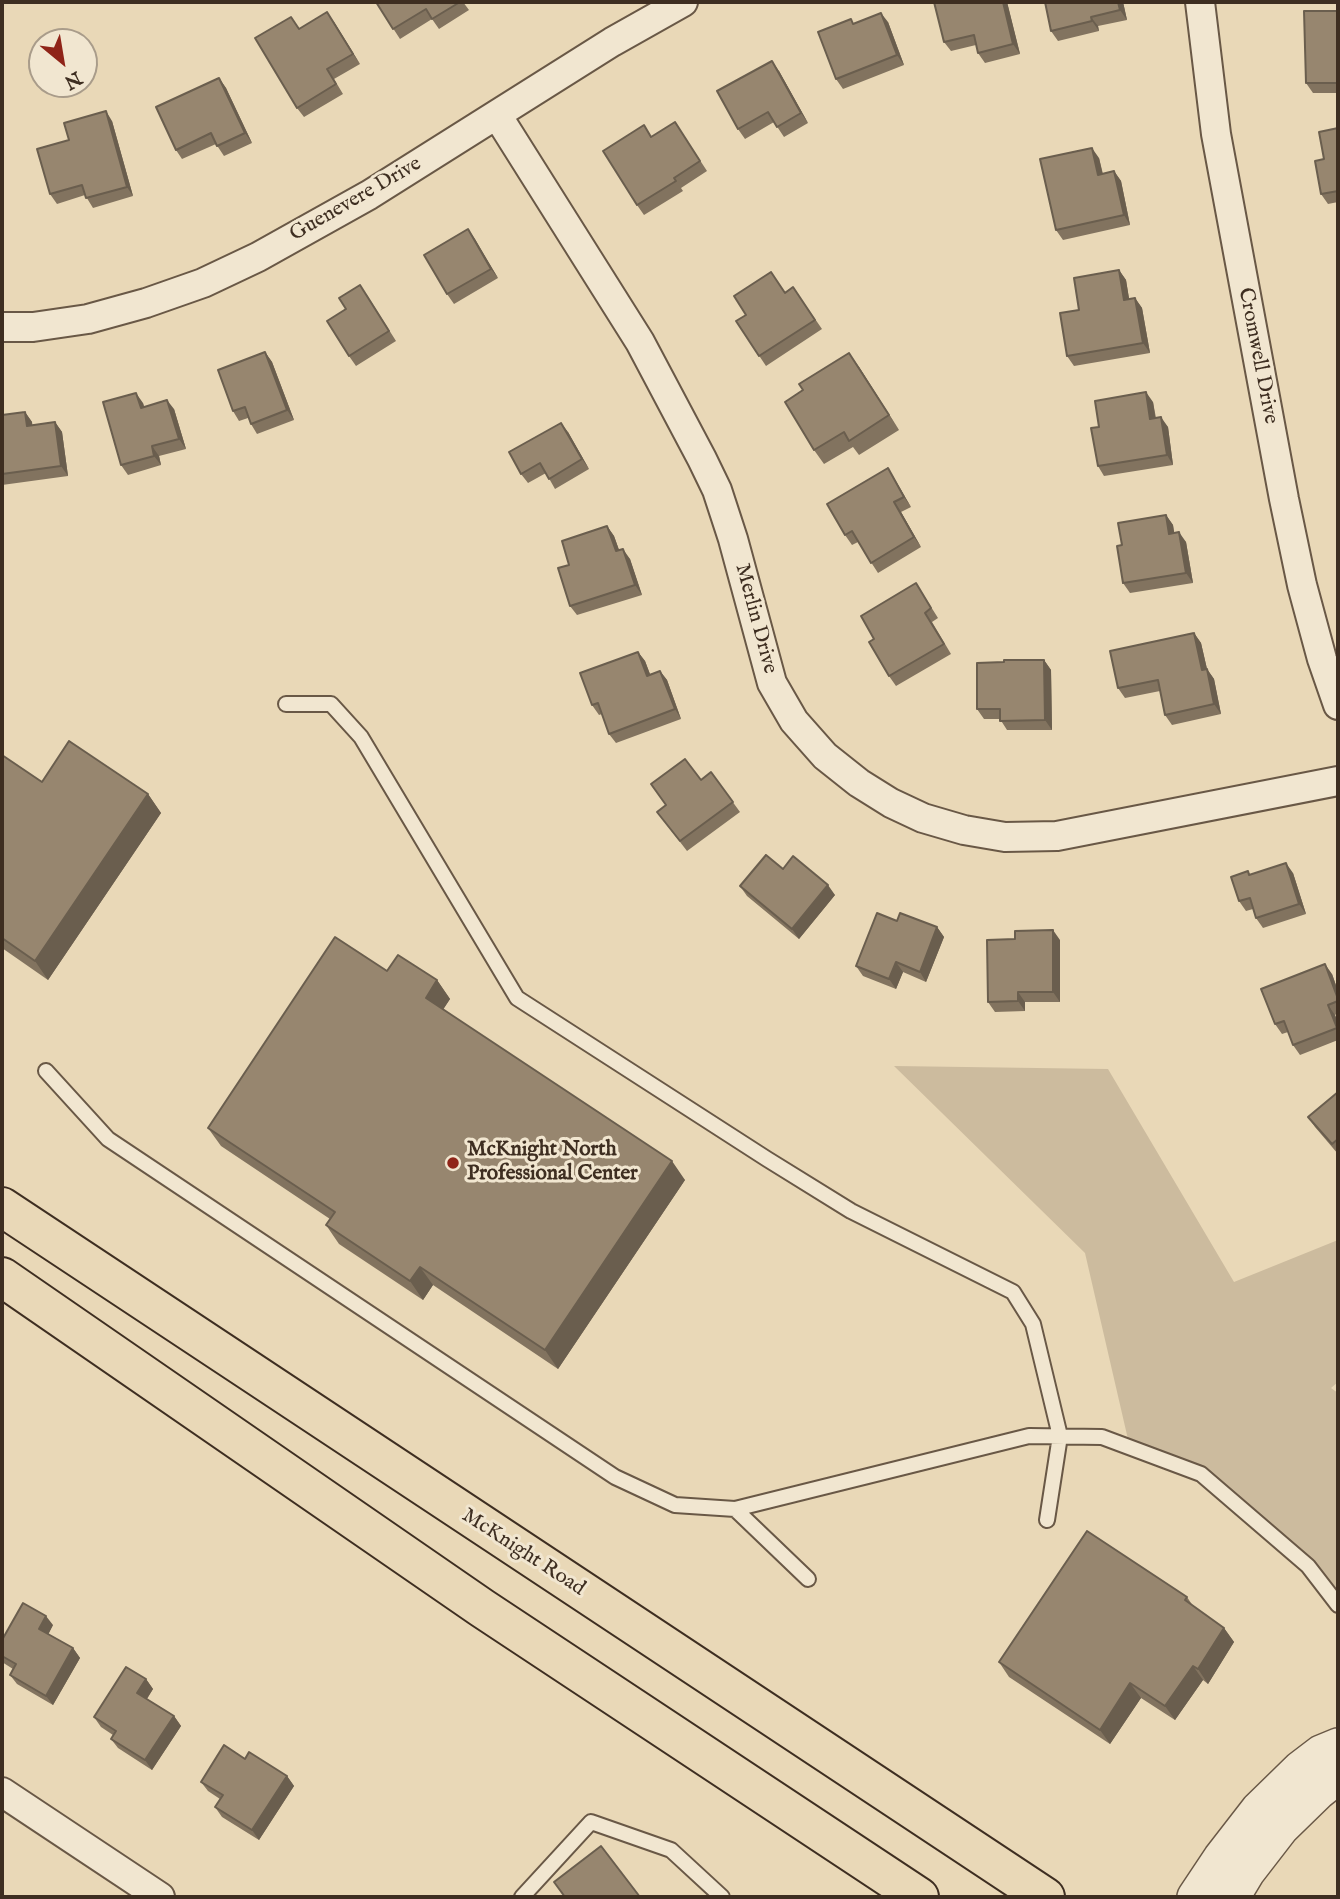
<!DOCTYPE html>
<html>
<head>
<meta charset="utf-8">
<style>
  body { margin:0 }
  #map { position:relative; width:1340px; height:1899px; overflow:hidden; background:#e9d8b7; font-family:"IM FELL English",serif }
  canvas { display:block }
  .frame { position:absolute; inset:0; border:4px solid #3e2e21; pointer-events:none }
  .north { position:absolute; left:28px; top:28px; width:70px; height:70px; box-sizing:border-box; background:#f1e6d0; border:2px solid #a99c8a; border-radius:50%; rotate:150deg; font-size:19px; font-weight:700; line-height:28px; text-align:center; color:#3e2e21 }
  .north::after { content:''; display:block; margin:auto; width:24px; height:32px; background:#8f2418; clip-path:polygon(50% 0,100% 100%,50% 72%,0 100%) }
</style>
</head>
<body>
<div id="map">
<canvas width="1340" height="1899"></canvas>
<div class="frame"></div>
<div class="north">N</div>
</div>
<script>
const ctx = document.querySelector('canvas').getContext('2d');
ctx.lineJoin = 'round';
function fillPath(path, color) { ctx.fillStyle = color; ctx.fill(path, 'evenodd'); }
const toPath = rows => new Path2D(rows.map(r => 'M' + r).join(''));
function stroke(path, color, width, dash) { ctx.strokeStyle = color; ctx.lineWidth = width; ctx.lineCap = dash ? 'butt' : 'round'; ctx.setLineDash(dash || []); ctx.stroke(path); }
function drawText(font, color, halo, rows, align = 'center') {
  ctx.font = font + ' "IM FELL English",serif'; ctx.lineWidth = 6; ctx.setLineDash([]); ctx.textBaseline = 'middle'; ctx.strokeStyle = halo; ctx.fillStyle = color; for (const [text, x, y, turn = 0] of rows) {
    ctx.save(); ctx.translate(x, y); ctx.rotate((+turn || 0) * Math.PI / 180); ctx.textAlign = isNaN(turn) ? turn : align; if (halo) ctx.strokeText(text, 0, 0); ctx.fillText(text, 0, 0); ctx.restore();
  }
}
fillPath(toPath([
  [894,1066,1108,1069,1234,1282,1338,1240,1338,1382,1331,1388,1338,1393,1338,1605,1308,1566,1201,1474,1130,1448,1085,1253]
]), '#ccbb9e');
const service = toPath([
  [286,704,331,704,361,737,517,998,767,1159,851,1211,1013,1292,1033,1324,1060,1436,1047,1520],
  [46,1071,108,1139,615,1477,675,1505,735,1509,1029,1436,1102,1437,1201,1474,1308,1566,1338,1605],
  [735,1509,808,1579],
  [522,1897,591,1822,671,1850,722,1897]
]);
const minor = toPath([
  [1200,2,1216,134,1284,499,1302,585,1322,659,1338,705],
  [497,115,640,342,702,459,717,490,733,539,772,683,794,721,825,756,859,783,891,803,923,818,964,830,1005,837,1057,836,1338,781],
  [2,327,33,327,88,319,146,303,203,283,258,257,369,195,612,42,683,2],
  [2,1792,160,1897]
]);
const tertiary = toPath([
  [1195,1897,1221,1858,1259,1809,1300,1769,1321,1753,1338,1746],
  [1232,1897,1247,1872,1281,1828,1319,1791,1338,1776]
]);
const trunk = toPath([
  [2,1207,1045,1897],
  [2,1277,482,1608,919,1897]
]);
stroke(service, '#695846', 18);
stroke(minor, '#695846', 32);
stroke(tertiary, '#695846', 38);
stroke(trunk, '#3e2e21', 42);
stroke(service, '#f1e6d0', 14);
stroke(minor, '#f1e6d0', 28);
stroke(tertiary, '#f1e6d0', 35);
stroke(trunk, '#e9d8b7', 38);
fillPath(toPath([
  [376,2,463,2,469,10,439,29,432,19,400,39],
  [934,2,1007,2,1020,54,985,63,978,53,976,45,951,51,944,42],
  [1045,2,1123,2,1127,20,1098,26,1099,31,1058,41,1051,31],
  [1338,11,1338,93,1313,93,1306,83],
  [334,22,360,64,334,79,343,94,304,117,297,108,299,29],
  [888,22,904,65,843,89,836,79,855,23],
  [779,71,808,123,784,137,774,122,745,139,738,129],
  [219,78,226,88,252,143,224,156,216,144,182,159,176,150],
  [112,121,133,196,93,208,85,195,57,204,50,194,69,140],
  [675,122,707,171,681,188,683,191,644,215,637,205,652,137],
  [1338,128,1338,202,1328,204,1321,194,1324,159],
  [1099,158,1103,174,1114,171,1121,181,1130,225,1063,240,1056,230],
  [468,229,498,278,454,304,447,294],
  [1119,270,1126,280,1129,299,1135,298,1142,308,1150,353,1074,366,1067,356,1079,310],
  [793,287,822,329,766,366,736,321],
  [367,295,396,341,356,366,349,356,346,309],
  [265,352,272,362,294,420,257,434,251,424,248,418,239,421,233,411],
  [859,367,899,430,859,455,853,447,824,464,814,450],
  [1153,402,1156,418,1168,427,1173,465,1104,476,1098,466,1099,427],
  [143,403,144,407,174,409,186,449,159,456,161,465,128,475,121,465],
  [25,412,32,422,32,425,55,422,62,432,68,476,2,485,2,415],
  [568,432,589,469,555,489,546,473,528,483,521,474],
  [888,468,911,507,901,512,921,547,878,573,858,542,852,545,845,535],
  [1166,515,1173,525,1174,533,1186,542,1193,583,1130,593,1123,583,1122,545],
  [607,526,614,536,619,550,630,559,642,595,577,615,570,606,569,565],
  [916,583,938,618,932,622,951,654,896,686,889,676,874,639],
  [1194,633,1201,643,1207,669,1214,679,1221,714,1172,725,1165,715,1160,691,1125,698,1118,688],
  [638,652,645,661,650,674,660,671,667,680,681,719,616,743,609,734,602,714,599,715,592,705],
  [1044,660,1051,670,1052,730,1007,730,1000,719,984,719,977,709],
  [2,755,42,782,148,794,161,813,48,980,2,948],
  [711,772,740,812,687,851,657,812],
  [783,869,835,895,799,939,747,896,740,886],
  [1248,871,1250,874,1293,873,1306,914,1263,928,1256,918,1253,909,1246,911,1239,901],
  [897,921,937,927,944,937,926,982,903,972,896,989,863,976,856,966],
  [1015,939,1060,940,1060,1002,1025,1002,1025,1011,995,1012,988,1002],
  [387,971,437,980,450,999,443,1009,685,1180,558,1369,433,1285,423,1300,339,1244,326,1225,330,1219,221,1146,208,1128],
  [1332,974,1338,991,1338,1013,1335,1015,1338,1023,1338,1040,1300,1055,1293,1045,1288,1032,1282,1034,1275,1024],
  [1338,1092,1338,1154,1315,1127,1308,1117],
  [1187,1597,1193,1606,1224,1628,1234,1642,1208,1684,1203,1680,1175,1720,1141,1698,1110,1744,1009,1677,999,1662],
  [53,1625,48,1634,73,1648,80,1658,53,1705,17,1684,10,1675,13,1669,2,1662,2,1640],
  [146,1679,153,1689,147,1699,174,1716,181,1726,152,1770,118,1748,111,1739,113,1735,101,1727,94,1717],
  [245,1759,287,1776,294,1786,259,1840,222,1817,215,1807,220,1799,208,1791,201,1782]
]), '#82735f');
fillPath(toPath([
  [1003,2,1007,2,1020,54,1013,44],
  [1118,2,1123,2,1127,20,1120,10],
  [327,12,334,22,360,64,353,54],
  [881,13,888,22,904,65,897,55],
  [1091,17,1098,26,1099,31,1092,21],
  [772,61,779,71,808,123,801,113],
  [219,78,226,88,252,143,245,133],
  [106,111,112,121,133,196,127,187],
  [1092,148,1099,158,1105,185,1098,175],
  [1114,171,1121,181,1130,225,1124,215],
  [468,229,475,239,498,278,491,269],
  [1119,270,1126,280,1131,310,1124,300],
  [1135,298,1142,308,1150,353,1143,343],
  [265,352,272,362,294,420,287,410],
  [849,353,859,367,899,430,889,415],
  [1146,392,1153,402,1157,429,1150,419],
  [136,393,143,403,147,417,141,408],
  [167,400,174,409,186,449,179,439],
  [25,412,32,422,34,436,27,426],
  [1161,417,1168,427,1173,465,1167,455],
  [55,422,62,432,68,476,61,466],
  [561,423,568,432,589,469,582,459],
  [152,446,159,456,161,465,154,456],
  [888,468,894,478,911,507,904,497],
  [894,502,901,512,921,547,914,537],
  [1166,515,1173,525,1176,544,1169,534],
  [607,526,614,536,623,561,616,551],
  [1179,532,1186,542,1193,583,1186,573],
  [623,549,630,559,642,595,635,585],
  [1194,633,1201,643,1207,669,1214,679,1221,714,1214,704,1202,670],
  [638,652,645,661,654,685,647,676],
  [1044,660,1051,670,1052,730,1045,720],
  [660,671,667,680,681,719,675,709],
  [148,794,161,813,48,980,35,961],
  [1286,863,1293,873,1306,914,1299,904],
  [828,885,835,895,799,939,792,929],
  [937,927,944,937,926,982,920,972],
  [1053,930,1060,940,1060,1002,1053,992],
  [896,962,903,972,896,989,889,979],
  [1325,964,1332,974,1338,991,1338,999],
  [437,980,450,999,439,1016,426,998],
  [1018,992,1025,1002,1025,1011,1018,1001],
  [1328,1005,1335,1015,1338,1023,1338,1030],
  [672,1161,685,1180,558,1369,545,1350],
  [420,1267,433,1285,423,1300,410,1281],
  [46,1616,53,1625,46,1639,39,1629],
  [1224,1628,1234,1642,1208,1684,1198,1669],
  [73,1648,80,1658,53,1705,46,1696],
  [1193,1666,1203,1680,1175,1720,1165,1706],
  [146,1679,153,1689,144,1703,137,1693],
  [1130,1683,1141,1698,1110,1744,1100,1730],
  [174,1716,181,1726,152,1770,145,1760],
  [287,1776,294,1786,259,1840,252,1830]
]), '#6a5e4e');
const building = toPath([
  [376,2,460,2,432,19,426,9,393,29,376,2],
  [934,2,1003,2,1013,44,978,53,974,35,944,42,934,2],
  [1045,2,1118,2,1120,10,1091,17,1092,21,1051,31,1045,2],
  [1304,11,1338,11,1338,83,1306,83,1304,11],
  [327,12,353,54,327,69,336,84,297,108,255,38,291,17,299,29,327,12],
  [881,13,897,55,836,79,818,32,851,19,853,24,881,13],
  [772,61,801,113,777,127,768,112,738,129,717,91,772,61],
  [219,78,245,133,217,146,211,133,176,150,156,107,219,78],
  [106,111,127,187,86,198,82,185,50,194,37,149,69,140,64,123,106,111],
  [675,122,700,161,674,178,676,181,637,205,603,151,644,125,651,137,675,122],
  [1338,128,1338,191,1321,194,1315,161,1324,159,1319,132,1338,128],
  [1092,148,1098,175,1114,171,1124,215,1056,230,1040,159,1092,148],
  [468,229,491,269,447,294,424,255,468,229],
  [1119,270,1124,300,1135,298,1143,343,1067,356,1060,313,1079,310,1074,278,1119,270],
  [771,272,785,293,793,287,815,320,759,356,736,321,746,315,734,296,771,272],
  [360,285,389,331,349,356,327,321,346,309,339,298,360,285],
  [265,352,287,410,251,424,245,407,233,411,218,370,265,352],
  [849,353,889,415,849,441,844,432,814,450,785,402,803,390,799,384,849,353],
  [1146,392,1150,419,1161,417,1167,455,1098,466,1091,428,1099,427,1095,401,1146,392],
  [136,393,141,408,167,400,179,439,152,446,154,456,121,465,103,402,136,393],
  [25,412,27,426,55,422,61,466,2,474,2,415,25,412],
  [561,423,582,459,549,479,540,463,521,474,509,452,561,423],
  [888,468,904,497,894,502,914,537,871,563,852,531,845,535,827,504,888,468],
  [1166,515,1169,534,1179,532,1186,573,1123,583,1117,546,1122,545,1118,523,1166,515],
  [607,526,616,551,623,549,635,585,570,606,558,568,569,565,562,541,607,526],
  [916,583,931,608,925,613,944,644,889,676,869,642,874,639,861,616,916,583],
  [1194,633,1202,670,1207,669,1214,704,1165,715,1158,680,1118,688,1110,651,1194,633],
  [638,652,647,676,660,671,675,709,609,734,598,703,592,705,580,673,638,652],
  [1004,660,1044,660,1045,720,1000,721,1000,709,977,709,977,663,1004,662,1004,660],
  [69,741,148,794,35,961,2,938,2,755,42,782,69,741],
  [685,759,701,780,711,772,733,802,680,841,657,812,666,805,651,784,685,759],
  [766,855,783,869,793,856,828,885,792,929,740,886,766,855],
  [1286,863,1299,904,1256,918,1250,898,1239,901,1231,877,1248,871,1249,875,1286,863],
  [877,913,897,921,900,913,937,927,920,972,896,962,889,979,856,966,877,913],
  [1053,930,1053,992,1018,992,1018,1001,988,1002,987,940,1015,939,1015,931,1053,930],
  [335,937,387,971,398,955,437,980,426,998,672,1161,545,1350,420,1267,410,1281,326,1225,335,1212,208,1128,335,937],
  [1325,964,1338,999,1338,1001,1328,1005,1337,1028,1293,1045,1284,1021,1275,1024,1261,989,1325,964],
  [1338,1092,1338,1139,1332,1144,1308,1117,1338,1092],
  [1087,1531,1187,1597,1185,1600,1224,1628,1198,1669,1193,1666,1165,1706,1130,1683,1100,1730,999,1662,1087,1531],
  [23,1603,46,1616,39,1629,73,1648,46,1696,10,1675,16,1664,2,1656,2,1640,23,1603],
  [126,1667,146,1679,137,1693,174,1716,145,1760,111,1739,116,1731,94,1717,126,1667],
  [224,1745,245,1759,249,1752,287,1776,252,1830,215,1807,223,1795,201,1782,224,1745],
  [601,1846,640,1897,565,1897,554,1882,601,1846]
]);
fillPath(building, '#97866f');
stroke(building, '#6a5e4e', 2);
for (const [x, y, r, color] of [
  [453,1163,7,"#8f2418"]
]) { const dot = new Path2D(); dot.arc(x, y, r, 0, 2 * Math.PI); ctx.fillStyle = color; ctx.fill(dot); stroke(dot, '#f1e6d0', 2.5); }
drawText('21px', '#3e2e21', '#f1e6d0', [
  ["Guenevere Drive",356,200,-30],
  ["Cromwell Drive",1257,356,79],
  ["Merlin Drive",755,619,75],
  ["McKnight Road",523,1553,33]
]);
drawText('bold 21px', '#3e2e21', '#f1e6d0', [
  ["McKnight North",467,1151],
  ["Professional Center",467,1175]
], 'left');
</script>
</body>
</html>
